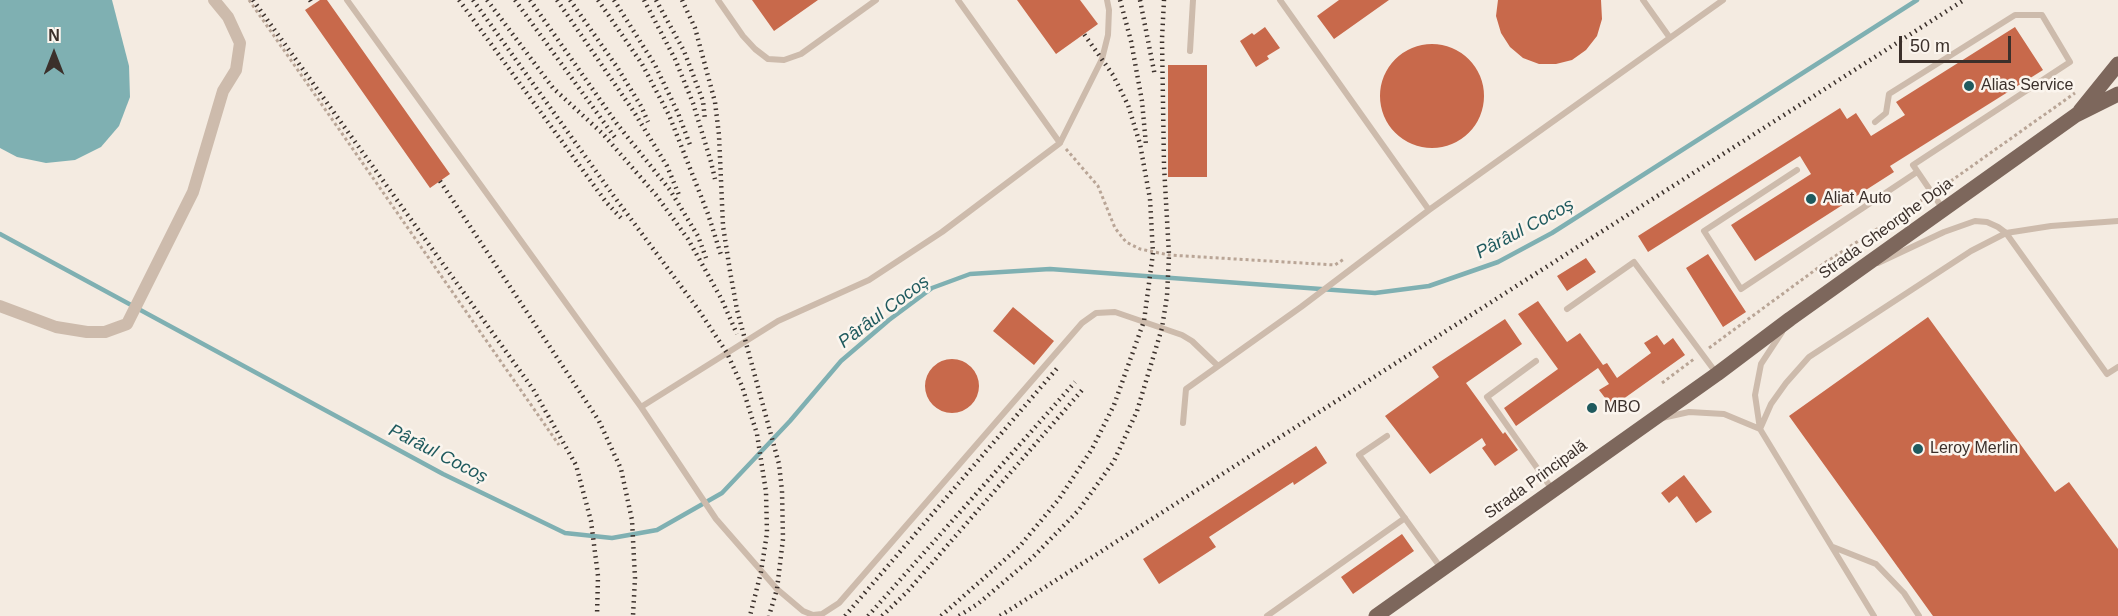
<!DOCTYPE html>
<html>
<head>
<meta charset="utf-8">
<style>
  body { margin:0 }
  #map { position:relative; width:2118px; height:616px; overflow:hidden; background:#f4ebe1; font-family:Helvetica,sans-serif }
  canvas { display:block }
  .north { position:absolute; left:24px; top:24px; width:60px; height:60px; -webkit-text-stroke:4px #fbf5ee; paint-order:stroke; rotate:0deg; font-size:16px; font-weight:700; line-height:24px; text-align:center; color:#3b302b }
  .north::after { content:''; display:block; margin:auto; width:21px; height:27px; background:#3b302b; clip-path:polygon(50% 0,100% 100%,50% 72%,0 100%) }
  .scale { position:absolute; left:1899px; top:36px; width:112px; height:27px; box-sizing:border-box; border:3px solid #3b302b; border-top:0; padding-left:8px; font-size:18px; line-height:21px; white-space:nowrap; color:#3b302b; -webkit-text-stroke:4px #fbf5ee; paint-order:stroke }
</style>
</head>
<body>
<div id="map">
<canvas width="2118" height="616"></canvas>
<div class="north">N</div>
<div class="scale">50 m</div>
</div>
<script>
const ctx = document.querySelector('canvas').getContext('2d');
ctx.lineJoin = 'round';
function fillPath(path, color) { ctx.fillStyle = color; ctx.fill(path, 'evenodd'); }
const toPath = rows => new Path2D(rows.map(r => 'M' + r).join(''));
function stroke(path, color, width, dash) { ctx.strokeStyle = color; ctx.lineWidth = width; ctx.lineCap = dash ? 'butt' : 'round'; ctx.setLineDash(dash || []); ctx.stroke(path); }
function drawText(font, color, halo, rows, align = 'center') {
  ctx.font = font + ' Helvetica,sans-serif'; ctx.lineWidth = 5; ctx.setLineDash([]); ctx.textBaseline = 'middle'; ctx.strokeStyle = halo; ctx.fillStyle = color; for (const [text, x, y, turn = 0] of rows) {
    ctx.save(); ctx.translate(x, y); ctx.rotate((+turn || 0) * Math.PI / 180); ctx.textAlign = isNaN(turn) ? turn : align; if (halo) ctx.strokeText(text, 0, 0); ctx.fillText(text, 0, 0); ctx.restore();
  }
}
fillPath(toPath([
  [0,0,112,0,129,66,130,97,119,126,101,147,75,160,46,163,17,157,0,148]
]), '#7fb0b2');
stroke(toPath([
  [0,234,443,474,565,533,612,538,657,530,722,493,790,421,841,361,889,320,932,288,970,274,1050,269,1375,293,1429,286,1498,262,1552,233,1917,0]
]), '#7fb0b2', 4.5);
fillPath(toPath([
  [320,0,327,0,450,174,430,188,305,10],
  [752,0,818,0,774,31],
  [1017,0,1080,0,1098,24,1056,54],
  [1339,0,1389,0,1334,39,1317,16],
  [1498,0,1601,0,1602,19,1597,36,1586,50,1572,60,1556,64,1539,64,1523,58,1510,47,1501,33,1496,16],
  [1265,27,1280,48,1267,56,1269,59,1256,67,1240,41,1252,33,1254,35],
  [2015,27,2043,70,1890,166,1894,172,1755,261,1731,225,1811,174,1800,156,1648,252,1638,236,1840,108,1847,119,1856,113,1871,136,1905,115,1896,102],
  '1380 96a52 52 0 1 1 104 0a52 52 0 1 1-104 0Z',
  [1168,65,1207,65,1207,177,1168,177],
  [1708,254,1746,312,1723,327,1686,268],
  [1586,258,1596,272,1567,291,1557,276],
  [1538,301,1567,342,1580,333,1603,365,1607,363,1617,378,1651,353,1644,343,1657,335,1664,345,1673,338,1685,355,1612,407,1599,390,1609,384,1598,368,1516,426,1504,408,1558,369,1518,314],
  [1013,307,1054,341,1034,365,993,331],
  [1928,317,2055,492,2069,482,2118,549,2118,616,1933,616,1789,416],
  [1505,319,1522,344,1466,383,1503,434,1505,432,1518,450,1495,466,1482,448,1486,445,1482,438,1430,474,1385,416,1439,377,1432,367],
  '925 386a27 27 0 1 1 54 0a27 27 0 1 1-54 0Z',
  [1316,446,1327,463,1294,485,1293,482,1209,537,1216,547,1159,584,1143,559],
  [1684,475,1712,512,1696,523,1677,496,1669,503,1661,493],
  [1402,534,1414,551,1353,594,1341,577]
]), '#c8694b');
stroke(toPath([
  [249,0,559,445],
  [1066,149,1098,186,1115,228,1126,242,1140,249,1169,255,1335,265,1344,259],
  [1941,188,2075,93],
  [1709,348,1826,262,1925,198],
  [1662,383,1694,359]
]), '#b9a596', 3, [3, 3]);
stroke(toPath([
  [347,0,641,407,716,519,777,589,803,611,813,615,822,614,839,603,1082,323,1096,313,1115,312,1182,335,1192,341,1218,366],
  [718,0,743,36,755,49,768,59,784,60,801,54,876,0],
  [958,0,1060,143],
  [1280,0,1429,210],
  [1643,0,1670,38],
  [1190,51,1193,0],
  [1875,122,1886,113,1889,94,2015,15,2042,15,2070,62,1913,165,1943,209],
  [1797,170,1704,231,1741,289,1917,172],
  [1878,263,1944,232,1975,221,1987,222,1998,227,2006,233,2107,374,2118,367],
  [1567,309,1634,262,1717,374],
  [1782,332,1761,364,1755,395,1760,429,1874,616],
  [1536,361,1487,397,1552,489],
  [641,407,778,321,869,280,942,232,1060,143,1102,59,1108,35,1109,10,1107,0],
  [1662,418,1689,412,1724,414,1760,429],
  [1183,423,1186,389,1301,307,1429,210,1723,0],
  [1760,429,1771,404,1786,383,1809,357,1971,251,2006,233,2051,226,2118,221],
  [1387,436,1359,455,1441,568],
  [1833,547,1876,564,1904,593,1919,616],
  [1267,616,1405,518]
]), '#cdbbac', 6);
stroke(toPath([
  [0,306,56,327,87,332,105,332,127,324,193,192,223,91,236,70,240,43,228,17,214,0]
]), '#cdbbac', 12);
stroke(toPath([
  [2080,111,2118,64],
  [1376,616,1717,374,1790,319,2076,115,2118,94]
]), '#7d675c', 15);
stroke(toPath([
  [253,0,533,389,576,465,591,521,598,576,597,616],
  [310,0,313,5],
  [459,0,606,202,621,218],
  [473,0,613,195,698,309,727,353,742,386,757,434,766,492,767,533,761,572,750,616],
  [487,0,553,88,603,134,656,195,688,239,722,300,737,334],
  [515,0,616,139],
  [530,0,617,124,670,190,698,236,706,258],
  [557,0,634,112,667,166,679,195],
  [570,0,617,67,641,106,648,122],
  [598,0,642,64,669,115,708,214,722,258],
  [614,0,655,65,678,113,690,145],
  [644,0,675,59,693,103,711,162,715,179],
  [656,0,684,51,703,101,705,120],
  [682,0,695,28,715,102,719,135,723,226,730,271,737,310,779,464,782,491,783,539,777,589,769,616],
  [1120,0,1131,41,1142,101,1146,145],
  [1140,0,1155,76],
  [440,181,599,421,621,469,632,520,635,578,633,616],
  [845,616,1059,366],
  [868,616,1075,382],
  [882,616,907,592,1083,389],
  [941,616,1019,547,1059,499,1092,449,1114,405,1144,321,1153,253,1150,199,1140,144,1128,105,1113,75,1084,34],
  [959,616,979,603,1032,558,1078,511,1114,461,1137,411,1162,328,1167,296,1169,255,1164,166,1162,39,1164,0],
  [1000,616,1964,0]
]), '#3b302b', 4.5, [1.5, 4.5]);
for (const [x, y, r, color] of [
  [1969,86,6,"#1f5a5e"],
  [1811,199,6,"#1f5a5e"],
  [1592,408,6,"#1f5a5e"],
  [1918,449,6,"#1f5a5e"]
]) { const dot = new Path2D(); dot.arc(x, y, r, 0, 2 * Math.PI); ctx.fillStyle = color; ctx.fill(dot); stroke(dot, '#fbf5ee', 2); }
drawText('16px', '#3b302b', '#fbf5ee', [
  ["Alias Service",1981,86],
  ["Aliat Auto",1823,199],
  ["MBO",1604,408],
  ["Leroy Merlin",1930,449]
], 'left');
drawText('16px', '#3b302b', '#fbf5ee', [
  ["Strada Gheorghe Doja",1886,229,-36],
  ["Strada Principală",1536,480,-36]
]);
drawText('italic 18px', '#1f5a5e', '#fbf5ee', [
  ["Pârâul Cocoș",1525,229,-28],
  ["Pârâul Cocoș",884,312,-37],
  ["Pârâul Cocoș",438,454,27]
]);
</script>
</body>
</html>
